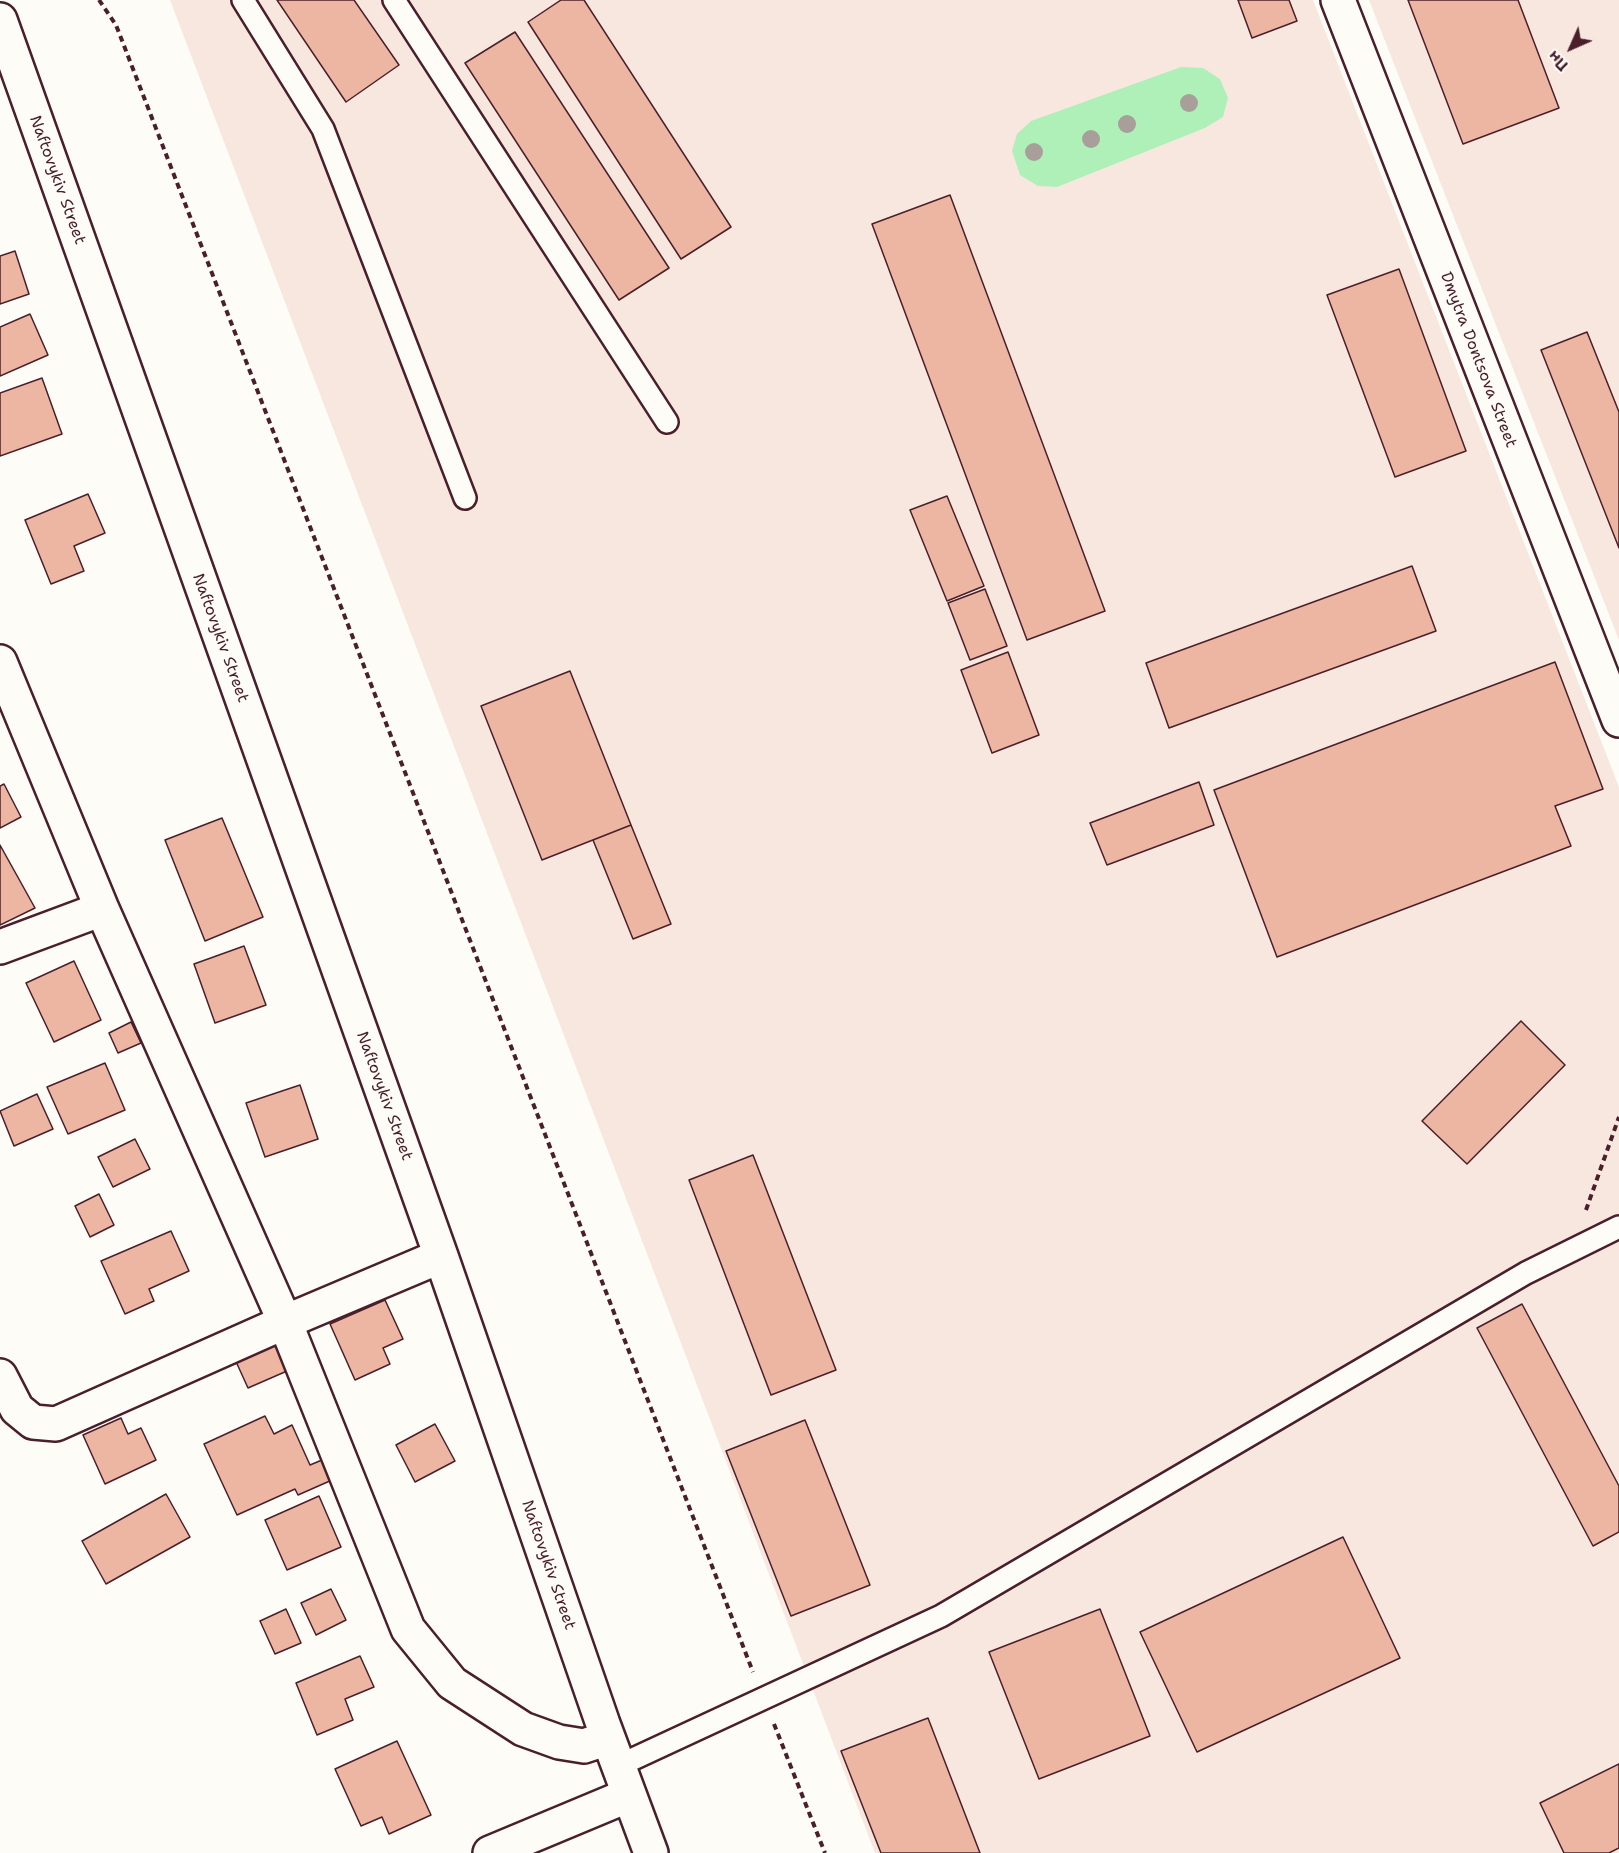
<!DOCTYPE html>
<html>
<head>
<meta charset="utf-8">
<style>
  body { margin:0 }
  #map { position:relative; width:1619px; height:1853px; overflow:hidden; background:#fdfcf7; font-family:"Shantell Sans",sans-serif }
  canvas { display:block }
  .north { position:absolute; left:1541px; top:18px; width:60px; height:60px; -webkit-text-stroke:4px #fdfcf7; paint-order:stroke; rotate:225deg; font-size:16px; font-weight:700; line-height:24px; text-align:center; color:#4a1f2b }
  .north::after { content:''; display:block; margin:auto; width:21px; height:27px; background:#4a1f2b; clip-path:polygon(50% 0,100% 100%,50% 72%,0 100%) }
</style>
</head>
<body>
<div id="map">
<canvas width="1619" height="1853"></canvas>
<div class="north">Пн</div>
</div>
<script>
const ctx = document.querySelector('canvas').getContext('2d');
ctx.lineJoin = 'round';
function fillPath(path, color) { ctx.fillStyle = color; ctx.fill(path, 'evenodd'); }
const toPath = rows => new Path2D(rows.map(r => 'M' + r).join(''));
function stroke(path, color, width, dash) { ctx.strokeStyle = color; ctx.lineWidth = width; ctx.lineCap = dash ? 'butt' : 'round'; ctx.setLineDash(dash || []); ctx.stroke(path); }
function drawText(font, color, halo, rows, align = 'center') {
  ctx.font = font + ' "Shantell Sans",sans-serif'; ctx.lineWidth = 6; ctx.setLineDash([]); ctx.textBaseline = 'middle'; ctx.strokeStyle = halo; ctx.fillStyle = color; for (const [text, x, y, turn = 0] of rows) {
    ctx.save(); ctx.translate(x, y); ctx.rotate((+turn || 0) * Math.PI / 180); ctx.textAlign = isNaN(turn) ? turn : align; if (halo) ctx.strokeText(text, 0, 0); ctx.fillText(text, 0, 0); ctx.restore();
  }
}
fillPath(toPath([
  [170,0,1313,0,1619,787,1619,1853,875,1853],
  [1369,0,1619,0,1619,640]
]), '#f8e7de');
fillPath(toPath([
  [1181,67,1203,68,1220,79,1228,98,1223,117,1205,128,1057,187,1038,186,1020,175,1012,151,1017,134,1031,121]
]), '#aff0b9');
const building = toPath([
  [277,0,354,0,399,65,346,102,277,0],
  [561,0,584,0,731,227,681,259,528,22,561,0],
  [1238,0,1289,0,1297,21,1252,38,1238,0],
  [1408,0,1518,0,1559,108,1463,144,1408,0],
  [515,32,669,268,619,300,465,63,515,32],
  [950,195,1105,611,1027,640,872,224,950,195],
  [15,251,29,294,0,304,0,256,15,251],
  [1399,269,1466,451,1395,477,1327,295,1399,269],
  [30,314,48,355,0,376,0,327,30,314],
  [1587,332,1619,412,1619,548,1541,350,1587,332],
  [42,378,62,434,0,456,0,393,42,378],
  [88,494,105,533,74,546,84,571,51,584,25,520,88,494],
  [947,496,984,586,947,601,910,510,947,496],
  [1412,566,1436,631,1169,728,1146,663,1412,566],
  [985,589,1007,646,970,660,948,603,985,589],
  [1008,652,1039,735,992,753,961,670,1008,652],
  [1555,662,1603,789,1555,806,1571,846,1277,957,1214,790,1555,662],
  [570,671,631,825,542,860,481,706,570,671],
  [1199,782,1214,825,1107,865,1090,823,1199,782],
  [4,784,21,817,0,828,0,786,4,784],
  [222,818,263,917,205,941,165,840,222,818],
  [631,825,671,924,633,939,593,840,631,825],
  [0,845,35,908,0,925,0,845],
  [244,946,266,1005,215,1023,194,964,244,946],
  [74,961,101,1020,54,1042,26,983,74,961],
  [1521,1021,1565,1065,1467,1164,1422,1121,1521,1021],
  [131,1022,141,1043,118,1053,109,1033,131,1022],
  [105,1063,125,1110,68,1134,47,1087,105,1063],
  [300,1085,318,1139,265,1157,246,1103,300,1085],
  [37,1094,53,1129,14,1146,0,1111,37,1094],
  [135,1139,150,1169,113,1187,98,1157,135,1139],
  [753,1155,836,1370,771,1395,689,1180,753,1155],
  [99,1194,114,1225,90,1237,75,1206,99,1194],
  [171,1231,189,1271,149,1289,154,1301,125,1314,101,1261,171,1231],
  [385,1300,403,1339,383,1348,390,1364,355,1380,330,1324,385,1300],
  [1522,1304,1619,1486,1619,1532,1593,1546,1477,1328,1522,1304],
  [272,1338,287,1371,248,1388,233,1355,272,1338],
  [265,1416,274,1434,292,1425,310,1465,322,1460,332,1480,298,1495,295,1489,237,1515,204,1444,265,1416],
  [121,1418,128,1434,141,1428,156,1460,105,1484,83,1435,121,1418],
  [805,1420,870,1585,791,1616,726,1451,805,1420],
  [435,1424,455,1461,415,1482,396,1445,435,1424],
  [166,1494,190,1537,106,1584,82,1541,166,1494],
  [319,1496,341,1547,287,1570,265,1520,319,1496],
  [1343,1537,1400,1658,1197,1752,1140,1632,1343,1537],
  [331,1589,346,1620,316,1635,301,1603,331,1589],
  [286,1609,301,1643,275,1654,260,1621,286,1609],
  [1100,1609,1150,1736,1039,1779,989,1652,1100,1609],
  [360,1656,374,1687,345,1699,353,1720,317,1735,296,1683,360,1656],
  [928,1718,980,1853,881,1853,841,1751,928,1718],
  [397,1741,431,1815,389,1834,382,1817,361,1826,335,1769,397,1741],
  [1619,1764,1619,1848,1609,1853,1564,1853,1540,1803,1619,1764]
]);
fillPath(building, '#edb6a2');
stroke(building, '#4a1f2b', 1.5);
const service = toPath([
  [243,0,323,129,465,498],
  [394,0,667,422],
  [618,1766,941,1616,1526,1273,1619,1227]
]);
const minor = toPath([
  [1338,0,1619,720],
  [0,20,441,1256,603,1724,651,1853],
  [0,662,102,909,285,1322,408,1629,452,1683,523,1729,559,1742,584,1746,608,1738],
  [0,947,102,909],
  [0,1376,17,1409,33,1422,56,1424,285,1322,441,1256],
  [490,1853,629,1795]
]);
stroke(service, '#4a1f2b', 26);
stroke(minor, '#4a1f2b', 38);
stroke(toPath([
  [99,0,116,25,753,1672],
  [1586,1210,1619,1117],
  [774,1724,825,1853]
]), '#4a1f2b', 4, [6, 4.5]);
stroke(service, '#fdfcf7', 21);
stroke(minor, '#fdfcf7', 33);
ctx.fillStyle = '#a89f9a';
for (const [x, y] of [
  [1189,103],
  [1127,124],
  [1091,139],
  [1034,152]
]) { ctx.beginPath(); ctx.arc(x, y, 9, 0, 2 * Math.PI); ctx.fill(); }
drawText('16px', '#4a1f2b', '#fdfcf7', [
  ["Naftovykiv Street",57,180,70],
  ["Dmytra Dontsova Street",1478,360,69],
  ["Naftovykiv Street",220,638,70],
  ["Naftovykiv Street",384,1096,70],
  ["Naftovykiv Street",548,1565,71]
]);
</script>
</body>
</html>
